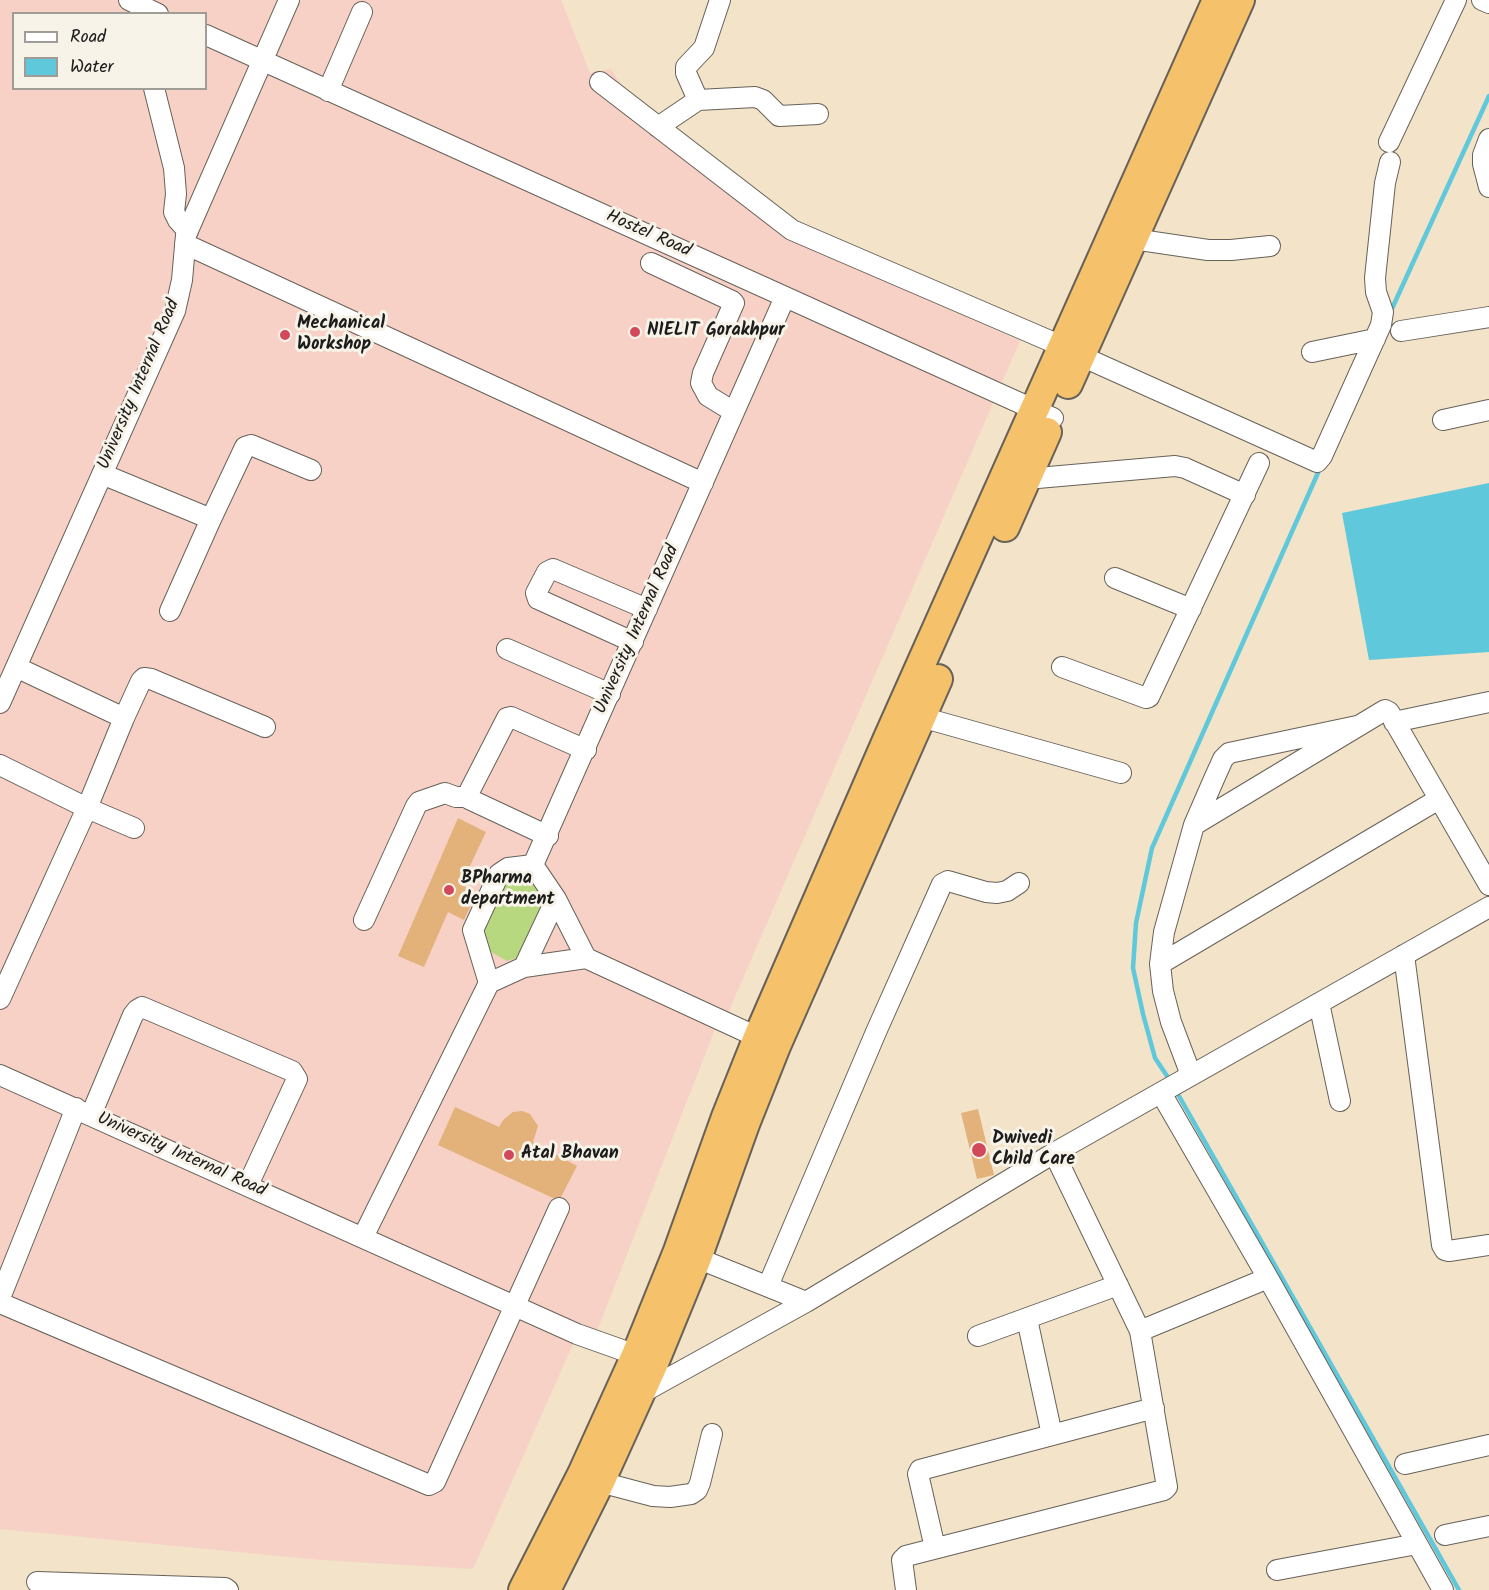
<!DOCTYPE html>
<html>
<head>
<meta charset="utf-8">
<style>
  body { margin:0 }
  #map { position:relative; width:1489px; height:1590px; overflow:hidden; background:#f2e3c9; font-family:Kalam,sans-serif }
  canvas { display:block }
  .legend { position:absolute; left:12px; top:12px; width:195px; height:78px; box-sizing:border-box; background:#f7f3e8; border:2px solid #9f9d96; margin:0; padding:8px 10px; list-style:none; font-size:18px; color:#1c1c1c }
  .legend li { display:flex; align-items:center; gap:12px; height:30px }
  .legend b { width:30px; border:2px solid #9f9d96 }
</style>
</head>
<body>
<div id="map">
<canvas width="1489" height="1590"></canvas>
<ul class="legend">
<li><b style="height:8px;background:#fff"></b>Road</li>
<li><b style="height:16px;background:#5fc8db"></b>Water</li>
</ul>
</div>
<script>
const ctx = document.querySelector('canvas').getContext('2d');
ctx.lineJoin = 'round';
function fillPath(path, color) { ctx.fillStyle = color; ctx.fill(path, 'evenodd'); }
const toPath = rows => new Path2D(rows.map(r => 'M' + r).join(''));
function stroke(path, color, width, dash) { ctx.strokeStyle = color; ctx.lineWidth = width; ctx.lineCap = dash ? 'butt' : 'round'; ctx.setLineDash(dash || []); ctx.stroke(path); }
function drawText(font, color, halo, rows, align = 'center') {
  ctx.font = font + ' Kalam,sans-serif'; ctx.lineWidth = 6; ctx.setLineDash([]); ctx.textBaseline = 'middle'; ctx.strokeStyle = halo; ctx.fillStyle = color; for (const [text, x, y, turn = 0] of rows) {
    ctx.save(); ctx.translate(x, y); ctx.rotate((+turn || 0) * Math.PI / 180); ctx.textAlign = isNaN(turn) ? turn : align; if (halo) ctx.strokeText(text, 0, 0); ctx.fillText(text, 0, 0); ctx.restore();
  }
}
fillPath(toPath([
  [0,0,561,0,590,73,611,69,640,113,793,224,944,295,938,304,1020,341,724,1022,719,1019,597,1331,581,1326,473,1569,321,1560,0,1529],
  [14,14,206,14,206,88,14,88]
]), '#f7d1c6');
fillPath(toPath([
  [516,875,542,886,550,905,523,956,507,961,484,948,478,928,495,886]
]), '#b8d87f');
fillPath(toPath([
  [1489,483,1489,652,1369,660,1342,513]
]), '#5fc8db');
stroke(toPath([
  [1390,313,1489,96],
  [1171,1082,1155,1058,1143,1014,1133,968,1136,923,1152,848,1321,466],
  [1175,1089,1459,1590]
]), '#5fc8db', 4.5);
fillPath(toPath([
  [458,818,486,832,461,885,477,892,464,920,448,912,424,967,398,956],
  [455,1107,499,1127,504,1119,513,1112,522,1111,530,1114,538,1126,533,1142,577,1166,561,1197,553,1198,438,1145],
  [978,1109,994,1175,977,1179,961,1113]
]), '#e2b27a');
const minor = toPath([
  [129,0,158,14],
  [1482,0,1489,3],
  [206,35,1053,418],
  [600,82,792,230,1064,347],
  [154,88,174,168,176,194,174,212,178,220,188,231],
  [328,91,362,12],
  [698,100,755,97,763,100,779,116,818,114],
  [658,127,698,100,686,73,686,67,704,48,720,0],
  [1489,139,1483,155,1483,164,1489,187],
  [1389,142,1456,0],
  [1133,239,1208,250,1231,250,1270,246],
  [185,244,703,483],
  [651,263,732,301,734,303,703,373,701,383,708,396,734,412],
  [1401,331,1489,317],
  [1312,352,1375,339],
  [1081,356,1317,462,1322,456,1381,325,1383,312,1376,292,1375,278,1385,183,1390,162],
  [1443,420,1489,410],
  [102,474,211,519,170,611],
  [1026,479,1175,466,1185,468,1245,495],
  [211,519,245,447,251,445,311,470],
  [1115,578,1191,609],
  [633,642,538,599,536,593,547,572,553,569,647,609],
  [507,649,610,694],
  [16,667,124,718,141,681,144,678,151,679,265,727],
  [1062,667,1146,698,1149,697,1259,463],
  [0,703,175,311,182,280,186,235,289,0],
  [921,717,1121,773],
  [1394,722,1489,702],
  [0,765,87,808,134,828],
  [1194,825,1385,710,1389,712,1489,885],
  [548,836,469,799,467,796,507,718,511,717,586,750],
  [533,865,785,297],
  [533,865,556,899,586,958],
  [364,920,416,806,419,802,445,793,456,797,468,797],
  [1404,955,1442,1245,1445,1250,1449,1251,1489,1245],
  [1160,964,1439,799],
  [524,967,556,899],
  [489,983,473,930,499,874,508,868,533,865],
  [0,999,87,808,124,718],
  [1319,1003,1340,1101],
  [0,1075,577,1334,636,1355],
  [1191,1075,1171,1022,1163,991,1160,964,1164,932,1194,825,1214,779,1223,759,1229,753,1357,726],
  [1161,1093,1268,1278,1443,1590],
  [91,1115,133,1015,137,1010,142,1007,292,1071,297,1079,248,1185],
  [1054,1153,1140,1331],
  [363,1237,489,983,524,967,586,958,768,1042],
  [697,1258,806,1302],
  [768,1286,876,1032,942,884,948,881,986,892,997,893,1007,891,1019,883],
  [0,1298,76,1108],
  [0,1303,429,1485,435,1482,559,1208],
  [1027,1319,1052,1435],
  [978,1336,1118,1285],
  [638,1395,806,1302,1054,1153,1489,907],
  [1405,1464,1489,1445],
  [600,1482,653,1496,670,1497,691,1494,697,1490,700,1483,712,1434],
  [1445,1535,1489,1526],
  [935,1548,918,1474,920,1470,1154,1408],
  [1277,1570,1417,1544],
  [37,1582,225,1588,228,1590],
  [906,1590,902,1560,906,1556,1164,1490,1167,1487,1140,1331,1268,1278]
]);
const highway = toPath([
  [1068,384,1240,0],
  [1005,527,1047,432],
  [523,1590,582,1474,636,1355,678,1251,726,1117,758,1037,888,738,1217,0],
  [546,1590,600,1482,654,1363,697,1258,745,1124,776,1046,938,679]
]);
stroke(minor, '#676259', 22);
stroke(highway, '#676259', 32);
stroke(minor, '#fff', 20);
stroke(highway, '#f5c16b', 28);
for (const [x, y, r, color] of [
  [635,332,6,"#d1495b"],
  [285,335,6,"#d1495b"],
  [449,890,6,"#d1495b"],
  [979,1150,8,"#d1495b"],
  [509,1155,6,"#d1495b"]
]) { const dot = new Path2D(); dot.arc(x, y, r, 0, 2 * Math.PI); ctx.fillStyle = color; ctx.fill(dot); stroke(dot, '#f7f3e8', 2); }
drawText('18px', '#1c1c1c', '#f7f3e8', [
  ["Hostel Road",648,235,24],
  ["University Internal Road",140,385,-67],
  ["University Internal Road",638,630,-66],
  ["University Internal Road",181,1156,24]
]);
drawText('bold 18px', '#1c1c1c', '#f7f3e8', [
  ["Mechanical",297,325],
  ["Workshop",297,346],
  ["NIELIT Gorakhpur",647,332],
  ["BPharma",461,880],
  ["department",461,901],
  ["Dwivedi",992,1140],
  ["Child Care",992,1161],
  ["Atal Bhavan",521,1155]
], 'left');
</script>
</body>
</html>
